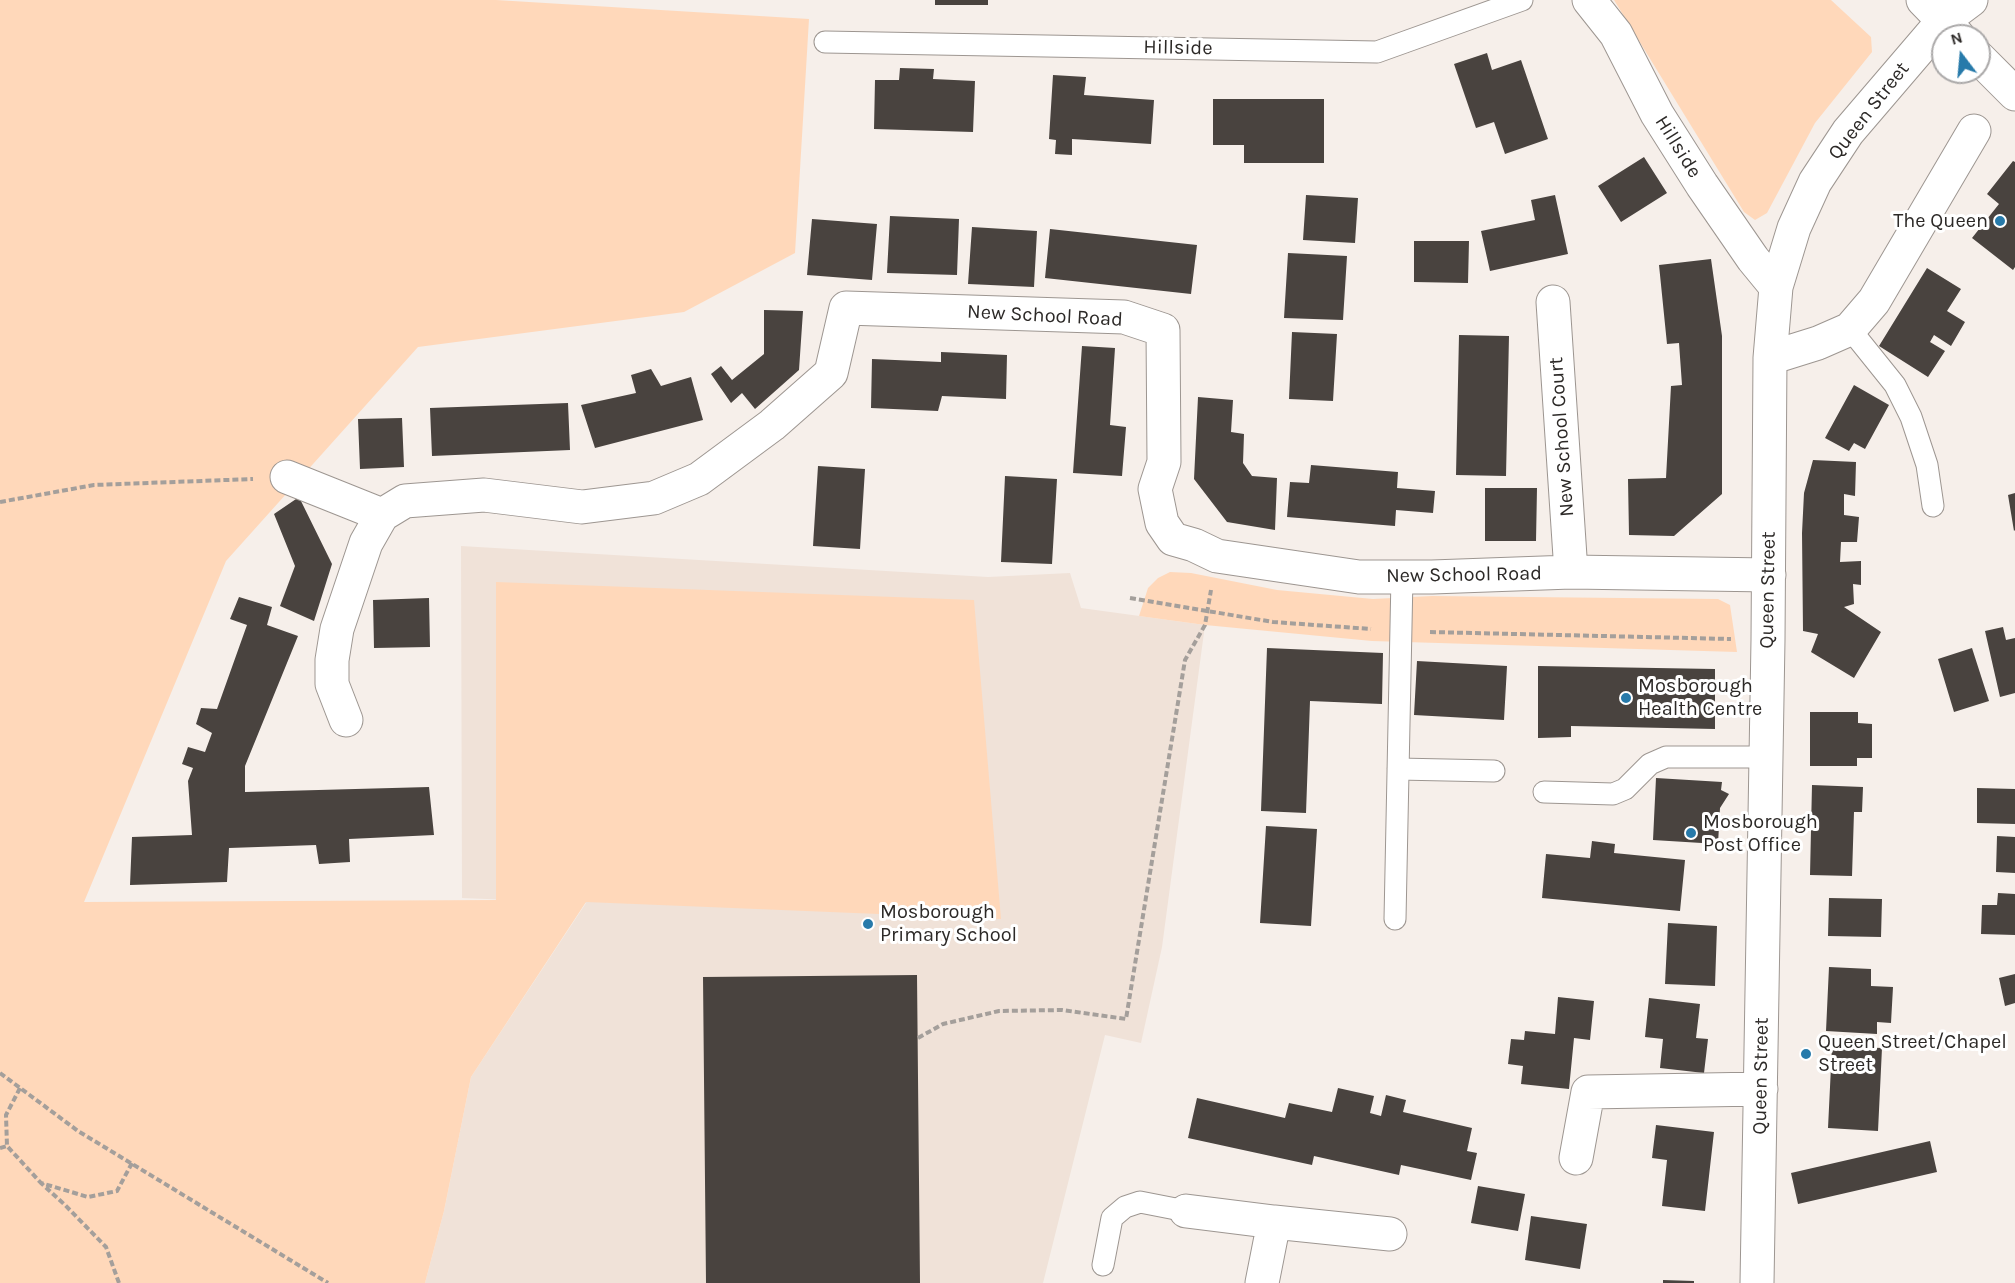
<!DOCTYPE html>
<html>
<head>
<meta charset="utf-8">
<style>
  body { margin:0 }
  #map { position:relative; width:2015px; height:1283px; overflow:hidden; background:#f6efea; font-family:Karla,sans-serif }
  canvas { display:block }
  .north { position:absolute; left:1931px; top:24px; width:60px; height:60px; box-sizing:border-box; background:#fff; border:2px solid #aba9a9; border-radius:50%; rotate:344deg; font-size:16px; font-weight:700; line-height:24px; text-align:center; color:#2c2927 }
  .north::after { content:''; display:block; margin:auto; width:21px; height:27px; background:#277aaa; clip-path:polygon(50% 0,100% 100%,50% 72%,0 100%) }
</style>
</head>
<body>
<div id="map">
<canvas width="2015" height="1283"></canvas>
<div class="north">N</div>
</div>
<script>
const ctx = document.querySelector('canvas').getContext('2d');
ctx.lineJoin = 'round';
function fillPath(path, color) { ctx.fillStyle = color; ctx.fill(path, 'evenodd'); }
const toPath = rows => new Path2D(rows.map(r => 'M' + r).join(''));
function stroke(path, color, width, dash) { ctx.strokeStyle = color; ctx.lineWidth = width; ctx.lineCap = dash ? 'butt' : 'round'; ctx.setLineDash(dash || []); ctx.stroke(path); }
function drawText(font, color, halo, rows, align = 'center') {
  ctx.font = font + ' Karla,sans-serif'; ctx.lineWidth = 6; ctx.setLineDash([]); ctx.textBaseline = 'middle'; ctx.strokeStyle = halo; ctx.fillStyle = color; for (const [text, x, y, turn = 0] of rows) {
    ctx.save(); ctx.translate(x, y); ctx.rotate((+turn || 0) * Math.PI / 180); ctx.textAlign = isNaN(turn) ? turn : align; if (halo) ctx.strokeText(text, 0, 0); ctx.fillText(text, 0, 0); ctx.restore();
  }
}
fillPath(toPath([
  [461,546,988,577,1070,573,1081,608,1205,625,1162,947,1141,1043,1105,1035,1043,1283,425,1283,444,1211,471,1077,586,903,462,898]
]), '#f0e2d8');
fillPath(toPath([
  [0,0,496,0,809,19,795,253,684,312,418,347,226,561,84,902,496,900,496,582,974,600,1001,919,586,902,471,1077,444,1211,425,1283,0,1283],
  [1614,0,1831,0,1871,37,1872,52,1815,123,1767,213,1755,220,1744,212],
  [1170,572,1191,573,1277,590,1373,599,1432,596,1718,599,1730,605,1737,652,1372,641,1205,625,1139,616,1148,588,1158,578]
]), '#ffd8ba');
fillPath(toPath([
  [935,0,988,0,988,5,935,5],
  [1487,53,1492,70,1521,60,1548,139,1505,154,1494,122,1476,128,1454,64],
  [900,68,934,69,933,79,975,81,973,132,874,129,875,80,899,80],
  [1053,75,1086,77,1084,95,1154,100,1151,144,1072,139,1072,155,1055,154,1056,140,1049,139],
  [1213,99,1324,99,1324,163,1244,163,1244,145,1213,145],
  [1644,157,1667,193,1621,222,1598,186],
  [2013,161,2015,162,2015,267,2013,270,1972,238,1999,204,1987,194],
  [1306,195,1358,198,1355,243,1303,240],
  [1555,195,1568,254,1490,271,1481,231,1535,220,1531,200],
  [890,216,959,219,957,275,887,273],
  [812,219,877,224,872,280,807,275],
  [972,227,1037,231,1034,287,968,284],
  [1050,229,1197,245,1191,294,1045,278],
  [1414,241,1469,241,1468,283,1414,282],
  [1288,253,1347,256,1343,320,1284,318],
  [1711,259,1722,336,1722,494,1674,536,1629,535,1628,479,1666,478,1671,386,1682,385,1679,343,1667,344,1659,265],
  [1927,268,1961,289,1947,311,1965,322,1951,346,1934,335,1930,342,1945,351,1928,377,1879,346],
  [764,310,803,311,799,370,755,409,742,393,731,403,711,374,721,366,732,380,764,354],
  [1292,332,1337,334,1333,401,1289,399],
  [1459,335,1509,336,1506,476,1456,475],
  [1082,346,1115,348,1110,425,1126,427,1122,476,1073,473],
  [941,352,1007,355,1006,399,942,396,938,411,871,408,872,359,941,362],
  [651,369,661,386,691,377,703,420,595,448,581,405,636,393,631,375],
  [1854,385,1889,405,1865,449,1854,443,1849,451,1825,438],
  [1198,397,1233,400,1231,432,1244,434,1243,463,1252,476,1277,478,1275,530,1227,522,1194,479],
  [568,403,570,450,432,456,430,408],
  [402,418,404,467,360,469,358,419],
  [1813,460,1856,462,1855,496,1844,494,1844,515,1859,517,1857,542,1841,542,1840,562,1861,561,1861,585,1853,584,1854,604,1844,607,1881,632,1854,678,1811,652,1818,634,1803,631,1802,533,1804,493],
  [1311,465,1398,472,1397,488,1435,491,1433,513,1396,510,1395,526,1287,517,1290,482,1309,483],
  [818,466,865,469,860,549,813,546],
  [1005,476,1057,479,1052,564,1001,562],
  [1485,488,1537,488,1536,541,1485,541],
  [2015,493,2015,530,2014,531,2008,495],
  [299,497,332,564,314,621,280,606,295,566,274,514],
  [239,597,272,607,267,625,298,636,245,766,245,792,429,787,434,835,349,839,350,862,319,864,316,845,229,848,227,882,130,885,132,837,192,835,188,781,193,768,182,764,188,747,205,752,212,733,196,724,201,708,217,709,247,625,230,619],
  [429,598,430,647,374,648,373,600],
  [2003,627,2006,640,2015,638,2015,693,2000,697,1985,631],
  [1267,648,1383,653,1382,704,1310,701,1306,813,1261,811],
  [1972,648,1989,701,1954,712,1938,659],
  [1417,661,1507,666,1504,720,1414,715],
  [1538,666,1715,669,1715,729,1571,726,1571,737,1538,738],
  [1810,712,1858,712,1858,723,1872,724,1872,758,1857,758,1857,766,1810,766],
  [1656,778,1722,782,1721,790,1729,794,1720,808,1718,844,1653,840],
  [1812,785,1863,787,1862,812,1854,812,1852,876,1810,875],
  [1977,788,2015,789,2015,824,1977,823],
  [1266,826,1317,829,1311,926,1260,923],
  [1997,836,2015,837,2015,873,1996,872],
  [1592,841,1615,844,1614,853,1685,860,1680,911,1542,898,1546,854,1590,858],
  [1998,893,2015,894,2015,935,1981,934,1982,905,1997,905],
  [1829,898,1882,899,1881,937,1828,936],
  [1668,923,1717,926,1715,986,1665,984],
  [1829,967,1871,969,1871,986,1893,987,1891,1023,1877,1022,1877,1034,1826,1031],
  [2015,974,2015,1003,2005,1006,1999,978],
  [917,975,920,1283,706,1283,703,977],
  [1558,997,1594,1001,1590,1040,1574,1038,1569,1089,1521,1084,1523,1066,1508,1064,1511,1039,1524,1040,1525,1031,1555,1034],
  [1649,998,1700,1004,1696,1038,1708,1039,1704,1073,1660,1068,1663,1039,1645,1037],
  [1832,1046,1882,1048,1878,1131,1828,1128],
  [1338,1088,1374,1096,1370,1113,1381,1116,1386,1095,1406,1100,1403,1112,1472,1128,1467,1151,1477,1153,1471,1180,1401,1165,1399,1175,1314,1156,1312,1165,1188,1138,1197,1098,1285,1118,1289,1103,1332,1112],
  [1656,1125,1714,1132,1705,1211,1662,1206,1667,1160,1652,1158],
  [1930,1141,1937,1172,1798,1204,1791,1173],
  [1478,1186,1525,1194,1518,1231,1471,1223],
  [1531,1216,1587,1224,1580,1269,1525,1260],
  [1663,1280,1694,1281,1694,1283,1663,1283]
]), '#49433f');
const lane = toPath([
  [825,42,1377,52,1522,0],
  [1850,329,1895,385,1911,417,1927,465,1933,506],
  [1398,769,1494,771],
  [1544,792,1613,794,1625,789,1650,764,1666,757,1766,757],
  [1395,919,1402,577],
  [1103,1265,1112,1218,1125,1207,1140,1202,1186,1211]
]);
const street = toPath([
  [1589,0,1616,34,1657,114,1702,185,1753,259,1776,287],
  [1553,302,1571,572],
  [1770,358,1818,343,1850,329,1874,301,1974,131],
  [287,477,382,515,405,501,484,495,582,507,654,498,699,479,772,425,831,373,846,308,1124,317,1163,330,1164,462,1155,489,1162,523,1173,539,1194,545,1217,556,1359,577,1432,577,1571,572,1769,575],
  [346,720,332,684,332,660,337,629,366,543,382,515],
  [1576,1158,1588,1092,1761,1089],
  [1186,1211,1274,1222,1262,1283],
  [1274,1222,1390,1234],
  [1757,1283,1768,640,1770,358,1776,287,1794,228,1815,182,1848,132,1943,21]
]);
const secondary = toPath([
  [1943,21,1971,0]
]);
const primary = toPath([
  [1923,0,1958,36],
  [1979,58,2015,94]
]);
stroke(lane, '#9d9691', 23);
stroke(street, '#9d9691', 35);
stroke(secondary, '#9d9691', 35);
stroke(primary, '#9d9691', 35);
stroke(toPath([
  [0,502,94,485,253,479],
  [1130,598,1273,622,1371,629],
  [1430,632,1731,639],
  [918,1038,943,1024,999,1011,1062,1010,1126,1019,1185,660,1205,625,1211,590],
  [0,1073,78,1131,328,1283],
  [20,1088,6,1115,7,1146,41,1183],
  [0,1148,7,1146],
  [119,1283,106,1247,65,1205,41,1183,88,1197,117,1191,132,1163]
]), '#a49f9b', 4, [6, 3]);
stroke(lane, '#fff', 21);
stroke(street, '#fff', 33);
stroke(secondary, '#fff', 33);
stroke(primary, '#fff', 33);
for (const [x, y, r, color] of [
  [2000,221,6,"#277aaa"],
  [1626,698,6,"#277aaa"],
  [1691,833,6,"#277aaa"],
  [868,924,6,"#277aaa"],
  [1806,1054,6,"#277aaa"]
]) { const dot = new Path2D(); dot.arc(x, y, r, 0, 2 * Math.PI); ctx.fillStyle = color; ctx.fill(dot); stroke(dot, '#fff', 2); }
drawText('20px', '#2c2927', '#fff', [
  ["Hillside",1178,48,1],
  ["Queen Street",1869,111,-52],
  ["Hillside",1678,147,58],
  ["New School Road",1045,316,3],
  ["New School Court",1562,437,-94],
  ["New School Road",1464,575,-1],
  ["Queen Street",1768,590,-89],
  ["Queen Street",1761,1076,-89]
]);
drawText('20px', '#2c2927', '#fff', [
  ["The Queen",1988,221,"right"],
  ["Mosborough",1638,686],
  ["Health Centre",1638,709],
  ["Mosborough",1703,822],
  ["Post Office",1703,845],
  ["Mosborough",880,912],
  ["Primary School",880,935],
  ["Queen Street/Chapel",1818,1042],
  ["Street",1818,1065]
], 'left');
</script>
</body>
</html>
